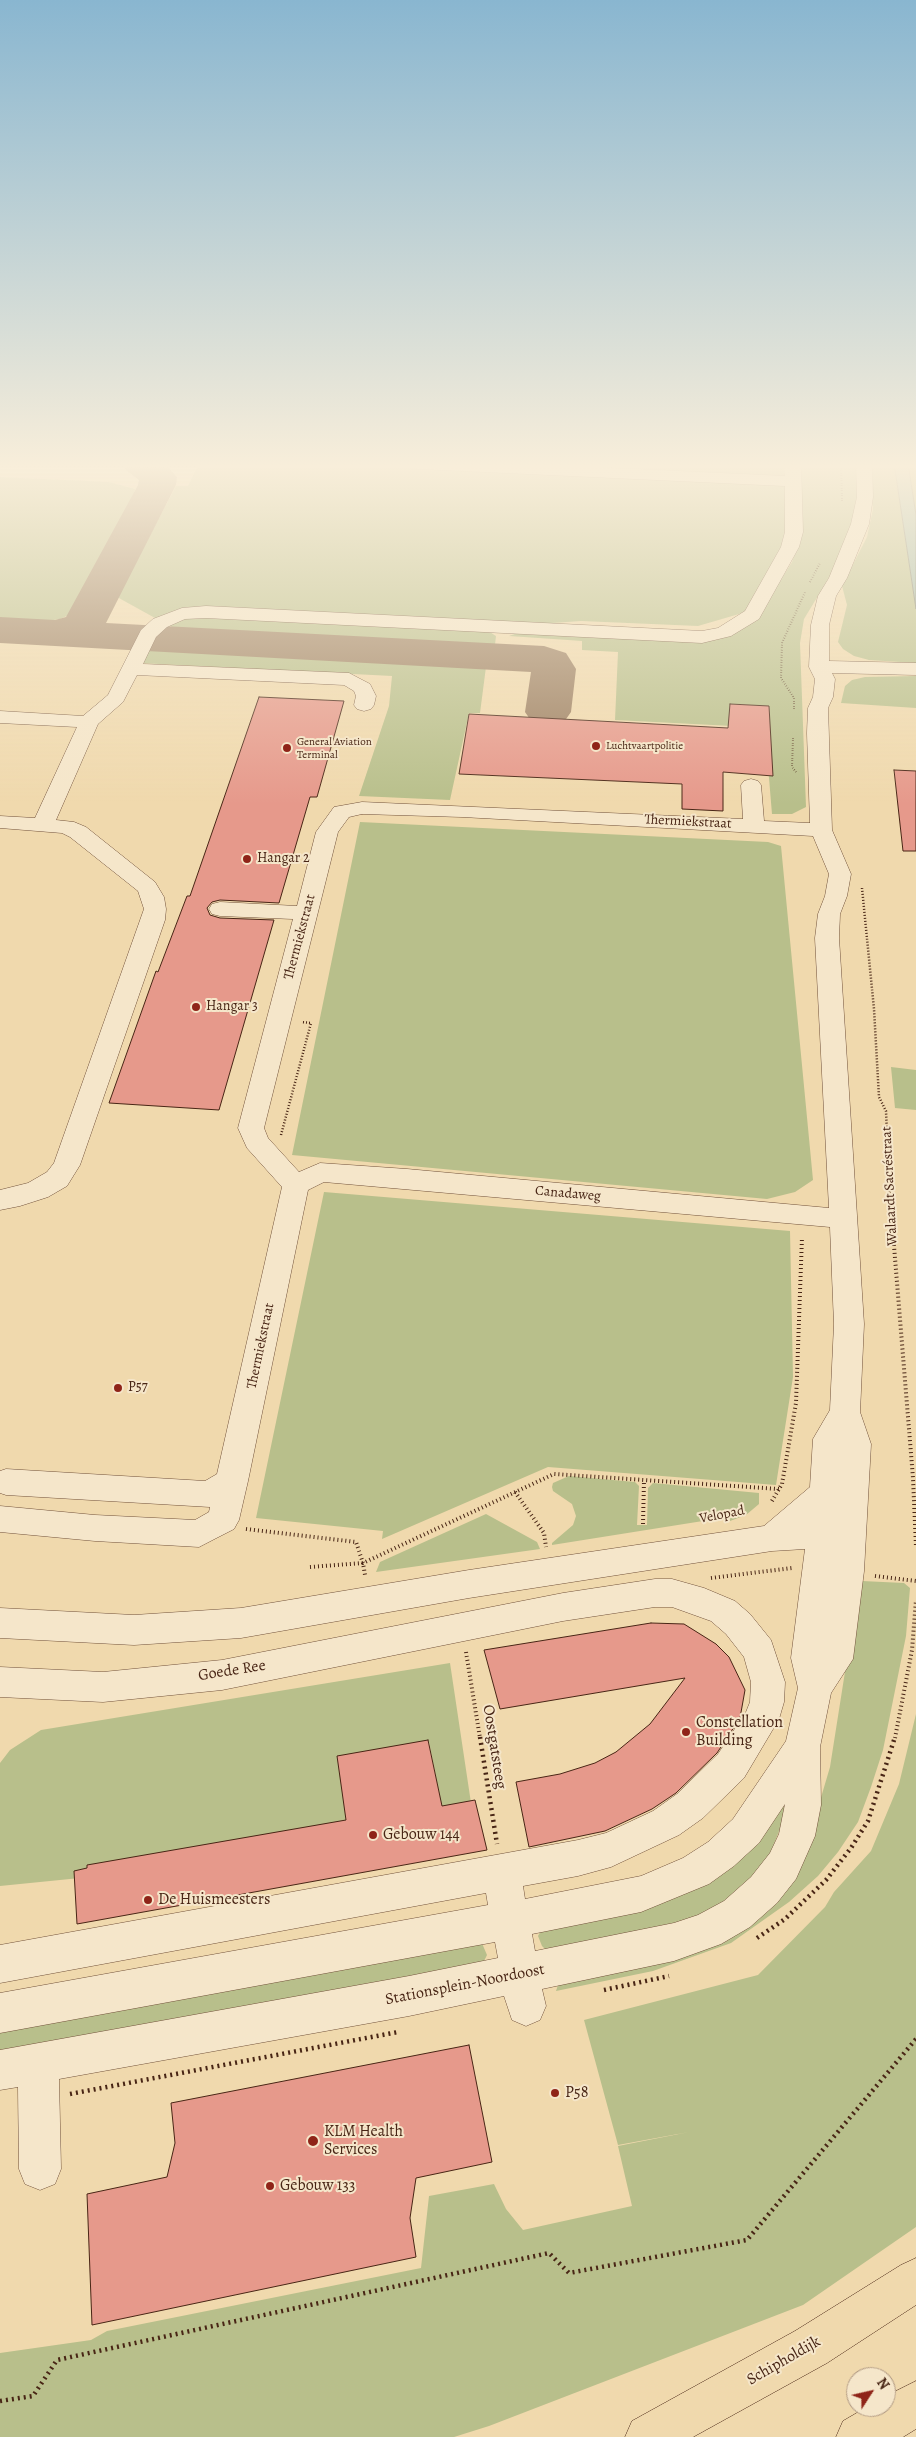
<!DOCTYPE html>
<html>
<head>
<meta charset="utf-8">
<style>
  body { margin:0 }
  #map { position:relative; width:916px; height:2437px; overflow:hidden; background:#f0d9ad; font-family:Alegreya,serif }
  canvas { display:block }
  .north { position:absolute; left:846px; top:2367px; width:50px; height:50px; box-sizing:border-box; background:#f5e6ca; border:1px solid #b09982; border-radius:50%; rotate:55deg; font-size:14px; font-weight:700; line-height:20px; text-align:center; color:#482515 }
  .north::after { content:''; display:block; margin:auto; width:18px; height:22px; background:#8f2418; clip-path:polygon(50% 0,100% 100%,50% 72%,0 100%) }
</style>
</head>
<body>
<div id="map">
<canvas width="916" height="2437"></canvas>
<div class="north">N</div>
</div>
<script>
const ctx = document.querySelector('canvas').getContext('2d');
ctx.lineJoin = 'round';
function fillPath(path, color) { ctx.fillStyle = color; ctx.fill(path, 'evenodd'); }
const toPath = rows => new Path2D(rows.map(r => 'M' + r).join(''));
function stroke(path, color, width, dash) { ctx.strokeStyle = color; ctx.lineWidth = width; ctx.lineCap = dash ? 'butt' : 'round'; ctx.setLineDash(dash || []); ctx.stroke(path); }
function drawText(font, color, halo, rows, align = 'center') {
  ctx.font = font + ' Alegreya,serif'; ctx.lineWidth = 4; ctx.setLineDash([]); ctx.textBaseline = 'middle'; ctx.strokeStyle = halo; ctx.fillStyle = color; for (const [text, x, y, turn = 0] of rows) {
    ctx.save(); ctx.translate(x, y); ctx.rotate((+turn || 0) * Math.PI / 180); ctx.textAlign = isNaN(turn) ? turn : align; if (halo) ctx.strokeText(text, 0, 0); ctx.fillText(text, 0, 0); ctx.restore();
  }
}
fillPath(toPath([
  [199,463,344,463,785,483,787,534,784,546,746,612,698,626,581,621,523,625,203,608,155,618,117,597,176,486,188,486],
  [448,463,785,463,784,478],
  [799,463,858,463,857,509,838,563,804,619,800,643,806,807,792,814,772,814,763,706,732,704,732,726,615,720,618,652,582,650,582,641,509,636,523,631,709,641,763,608,792,562,798,542],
  [869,463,894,463,916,609,916,663,869,660,854,656,843,649,838,642,847,605,842,586,867,537,873,509],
  [908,463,916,463,916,515],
  [0,477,109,482,135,489,134,495,74,609,69,615,60,619,41,622,0,620],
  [188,617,485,629,496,636,495,645,176,629,166,624],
  [146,647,486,667,480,713,469,713,450,800,359,796,389,706,392,676,139,663],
  [916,676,916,708,841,703,845,686,852,680,865,677],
  [360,822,768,842,781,846,813,1180,795,1192,767,1199,292,1155],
  [891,1067,916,1070,916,1110,895,1108],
  [324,1192,790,1231,793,1377,776,1485,548,1467,382,1539,383,1531,256,1518],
  [569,1476,635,1482,639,1486,637,1525,647,1525,648,1488,653,1483,759,1493,759,1504,746,1515,730,1521,728,1517,552,1545,552,1543,573,1525,576,1516,572,1504,553,1491,552,1487,553,1483],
  [486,1514,537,1542,540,1549,376,1572,380,1562],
  [862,1581,904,1583,910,1588,906,1636,883,1750,871,1787,858,1822,838,1852,818,1876,789,1902,731,1943,653,1971,556,1991,561,1976,728,1932,812,1828,830,1767,859,1583],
  [450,1663,471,1803,442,1808,429,1742,347,1756,357,1825,80,1878,0,1886,0,1763,10,1750,41,1730],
  [916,1714,916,2227,803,2305,489,2426,454,2437,0,2437,0,2353,91,2340,107,2331,421,2268,429,2196,494,2184,506,2209,523,2230,632,2206,618,2146,689,2132,618,2145,584,2020,758,1975,825,1907,834,1892,871,1851,899,1784],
  [786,1800,781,1826,769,1857,748,1884,702,1917,546,1950,542,1946,538,1936,541,1930,662,1903],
  [481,1941,487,1955,484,1961,478,1965,0,2054,0,2028]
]), '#b8bf8b');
const water = toPath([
  [894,463,908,463,916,515,916,609,894,463]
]);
fillPath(water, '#9abaad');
stroke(water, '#797e70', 1);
fillPath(toPath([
  [121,463,164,463,177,477,176,485,106,623,544,646,566,653,576,669,571,712,564,722,548,726,532,722,525,712,531,672,0,643,0,617,55,620,66,617,138,485,139,480,127,471,121,463]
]), '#9c7f61');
const building = toPath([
  [259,697,344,701,317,797,310,797,279,903,220,900,212,902,207,908,210,915,220,918,274,920,219,1110,109,1103,156,971,158,972,187,896,190,896,259,697],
  [730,704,769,706,773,776,723,772,723,811,682,809,682,784,459,774,469,714,728,728,730,704],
  [894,770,916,771,916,851,903,851,894,770],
  [651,1623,684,1624,716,1644,729,1657,745,1690,740,1718,717,1753,676,1793,652,1809,605,1831,529,1847,516,1782,560,1774,595,1763,616,1752,650,1724,685,1678,500,1709,484,1650,651,1623],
  [428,1740,442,1806,475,1800,487,1850,77,1924,74,1871,87,1868,87,1865,346,1820,337,1756,428,1740],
  [469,2045,492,2162,416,2178,410,2218,416,2257,92,2325,87,2194,167,2177,175,2143,171,2103,469,2045]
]);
fillPath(building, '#e6998b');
stroke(building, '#482515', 1);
const minor = toPath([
  [391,463,506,463,785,476,785,463,801,463,803,532,799,547,759,619,731,636,702,643,206,618,185,619,167,627,156,637,143,664,349,673,370,684,376,696,374,705,371,709,364,711,357,709,354,705,356,696,354,691,344,685,137,675,123,702,98,724,56,820,74,822,86,827,155,882,164,897,166,909,165,920,80,1165,67,1186,48,1197,20,1206,0,1210,0,1190,28,1183,47,1172,54,1163,144,909,138,891,70,837,62,833,0,828,0,816,35,818,77,727,0,723,0,711,83,716,108,695,141,630,153,619,182,608,206,606,702,631,718,628,745,611,781,547,785,532,785,486,399,468,393,466,391,463],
  [856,463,872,463,873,497,869,524,847,578,836,596,829,625,829,661,916,663,916,675,832,673,835,679,833,697,828,708,832,830,851,874,847,896,840,914,839,938,864,1324,860,1412,871,1444,864,1571,853,1659,831,1693,820,1747,821,1805,815,1836,796,1879,777,1903,750,1927,721,1944,674,1961,542,1989,546,2006,540,2020,526,2026,512,2020,504,1996,409,2016,59,2079,61,2169,55,2184,40,2190,25,2184,19,2169,18,2087,0,2090,0,2050,409,1976,498,1958,495,1942,0,2033,0,1993,488,1905,486,1893,0,1983,0,1945,578,1840,606,1833,653,1811,677,1794,718,1754,746,1712,750,1702,751,1682,744,1657,726,1634,711,1621,672,1607,655,1607,563,1621,222,1690,103,1702,0,1697,0,1667,103,1672,222,1660,563,1593,655,1579,672,1579,704,1588,735,1601,750,1614,771,1640,785,1682,784,1702,779,1719,744,1778,703,1818,679,1835,611,1867,578,1876,523,1886,525,1899,641,1876,683,1858,708,1842,733,1819,786,1741,798,1688,791,1658,805,1549,772,1551,469,1598,241,1638,134,1645,0,1638,0,1608,134,1615,241,1608,469,1570,764,1526,810,1487,813,1439,830,1410,834,1324,830,1227,324,1182,308,1190,248,1481,239,1520,234,1529,199,1547,95,1541,0,1532,0,1506,95,1515,195,1520,209,1512,210,1507,6,1495,0,1493,0,1471,6,1469,205,1481,217,1474,282,1187,247,1148,238,1128,293,919,220,916,212,914,209,909,212,904,220,902,297,906,316,832,334,807,362,802,743,819,741,785,744,781,751,779,758,781,761,785,764,821,810,823,807,733,808,708,813,697,815,679,809,667,811,625,818,596,829,578,851,524,857,497,856,463],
  [362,814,462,817,813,836,829,874,825,896,818,914,815,938,829,1208,407,1169,320,1163,299,1172,268,1138,264,1128,338,832,349,817,362,814],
  [785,1804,779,1834,770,1853,751,1877,724,1901,698,1915,674,1923,535,1951,532,1934,641,1912,709,1884,734,1866,759,1843,785,1804]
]);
const major = toPath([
  [916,2258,916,2305,827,2363,693,2437,625,2437,632,2421,795,2331,901,2265,916,2258],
  [916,2381,916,2429,903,2437,836,2437,843,2421,867,2407,886,2407,886,2396,916,2381]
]);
stroke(minor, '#72523b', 1);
stroke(major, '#482515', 1);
stroke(toPath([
  [841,463,842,501],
  [810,582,820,563],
  [794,709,794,698,781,678,782,643,805,592],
  [793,738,792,767,796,772]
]), '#482515', 2, [0.5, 2]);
stroke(toPath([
  [862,888,874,1009,879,1097,886,1111,890,1199],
  [281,1135,311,1023,301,1022]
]), '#482515', 2.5, [1, 2]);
stroke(toPath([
  [890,1197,913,1478,916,1547],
  [515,1492,544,1533,546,1547],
  [772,1501,782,1484,796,1403,802,1237],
  [643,1524,644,1480],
  [246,1529,356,1542,363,1563,554,1474,779,1489],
  [310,1567,363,1563,365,1575],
  [875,1576,916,1581],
  [711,1578,792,1568],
  [466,1652,480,1738],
  [895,1738,912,1650,916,1600]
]), '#482515', 4, [1, 3]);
stroke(toPath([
  [480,1737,497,1844],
  [757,1938,785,1919,826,1880,851,1848,868,1821,895,1737],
  [604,1990,669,1976],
  [70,2094,398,2032],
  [0,2401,33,2396,57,2360,549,2253,569,2273,747,2240,916,2039]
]), '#482515', 4.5, [2, 4]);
fillPath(minor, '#f5e6ca');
fillPath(major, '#f0d9ad');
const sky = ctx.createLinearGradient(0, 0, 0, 804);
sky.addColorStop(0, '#89b6d0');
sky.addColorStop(0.58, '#f8eeda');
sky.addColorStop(1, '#f8eeda00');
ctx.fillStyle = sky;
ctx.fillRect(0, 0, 916, 804);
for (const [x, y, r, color] of [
  [596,746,5,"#8f2418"],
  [287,748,5,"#8f2418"],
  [247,859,5,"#8f2418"],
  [196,1007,5,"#8f2418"],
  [118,1388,5,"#8f2418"],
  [686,1732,5,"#8f2418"],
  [373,1835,5,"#8f2418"],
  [148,1900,5,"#8f2418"],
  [555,2093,5,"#8f2418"],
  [313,2141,6,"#8f2418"],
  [270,2186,5,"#8f2418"]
]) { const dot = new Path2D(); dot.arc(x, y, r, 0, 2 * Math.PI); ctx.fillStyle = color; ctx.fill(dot); stroke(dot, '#f5e6ca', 2); }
drawText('11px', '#482515', '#f5e6ca', [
  ["General Aviation",297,742],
  ["Terminal",297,755],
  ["Luchtvaartpolitie",606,746]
], 'left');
drawText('14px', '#482515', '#f5e6ca', [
  ["Thermiekstraat",688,822,3],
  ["Thermiekstraat",300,937,-75],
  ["Walaardt Sacréstraat",890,1186,-93],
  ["Canadaweg",568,1194,5],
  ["Thermiekstraat",261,1346,-78],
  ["Velopad",722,1515,-11]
]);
drawText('14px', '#482515', '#f5e6ca', [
  ["Hangar 2",257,859],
  ["Hangar 3",206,1007],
  ["P57",128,1388]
], 'left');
drawText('16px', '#482515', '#f5e6ca', [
  ["Goede Ree",232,1671,-9],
  ["Oostgatsteeg",494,1747,81],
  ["Stationsplein-Noordoost",465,1985,-11],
  ["Schipholdijk",784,2361,-30]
]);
drawText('16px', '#482515', '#f5e6ca', [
  ["Constellation",696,1723],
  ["Building",696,1741],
  ["Gebouw 144",383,1835],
  ["De Huismeesters",158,1900],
  ["P58",565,2093],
  ["KLM Health",324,2132],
  ["Services",324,2150],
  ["Gebouw 133",280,2186]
], 'left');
</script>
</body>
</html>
